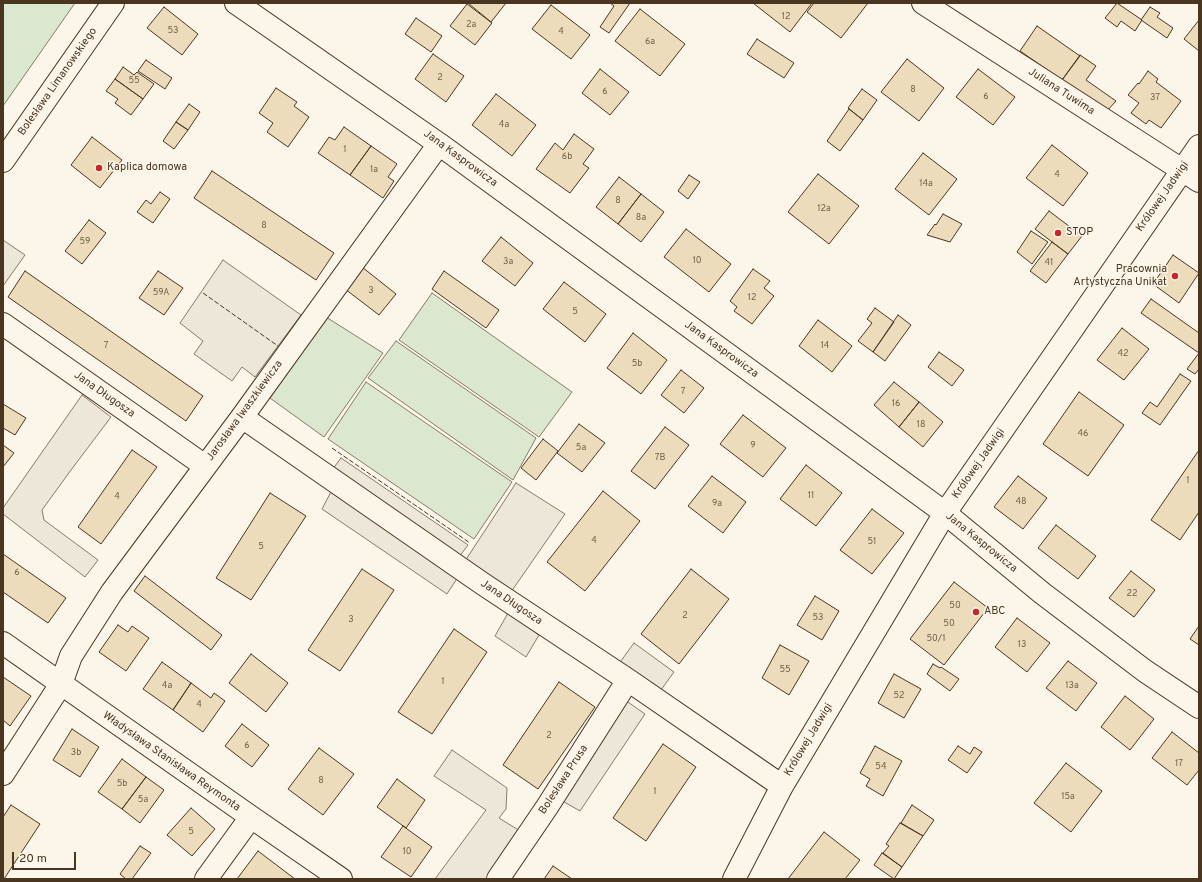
<!DOCTYPE html>
<html>
<head>
<meta charset="utf-8">
<style>
  body { margin:0 }
  #map { position:relative; width:1202px; height:882px; overflow:hidden; background:#fbf6e9; font-family:Overpass,sans-serif }
  canvas { display:block }
  .frame { position:absolute; inset:0; border:4px solid #4a3520; pointer-events:none }
  .scale { position:absolute; left:12px; top:852px; width:64px; height:18px; box-sizing:border-box; border:2px solid #4a3520; border-top:0; padding-left:5px; font-size:12px; line-height:14px; white-space:nowrap; color:#4a3520; -webkit-text-stroke:3px #fbf6e9; paint-order:stroke }
</style>
</head>
<body>
<div id="map">
<canvas width="1202" height="882"></canvas>
<div class="frame"></div>
<div class="scale">20 m</div>
</div>
<script>
const ctx = document.querySelector('canvas').getContext('2d');
ctx.lineJoin = 'round';
function fillPath(path, color) { ctx.fillStyle = color; ctx.fill(path, 'evenodd'); }
const toPath = rows => new Path2D(rows.map(r => 'M' + r).join(''));
function stroke(path, color, width, dash) { ctx.strokeStyle = color; ctx.lineWidth = width; ctx.lineCap = dash ? 'butt' : 'round'; ctx.setLineDash(dash || []); ctx.stroke(path); }
function drawText(font, color, halo, rows, align = 'center') {
  ctx.font = font + ' Overpass,sans-serif'; ctx.lineWidth = 3; ctx.setLineDash([]); ctx.textBaseline = 'middle'; ctx.strokeStyle = halo; ctx.fillStyle = color; for (const [text, x, y, turn = 0] of rows) {
    ctx.save(); ctx.translate(x, y); ctx.rotate((+turn || 0) * Math.PI / 180); ctx.textAlign = isNaN(turn) ? turn : align; if (halo) ctx.strokeText(text, 0, 0); ctx.fillText(text, 0, 0); ctx.restore();
  }
}
const green = toPath([
  [3,3,75,3,3,106,3,3],
  [432,293,572,392,539,437,399,340,432,293],
  [326,317,383,353,324,437,270,398,326,317],
  [396,341,536,438,513,480,368,378,396,341],
  [366,382,512,482,474,539,328,439,366,382]
]);
fillPath(green, '#dce7d0');
stroke(green, '#887966', 1);
const parking = toPath([
  [3,240,25,255,3,286,3,240],
  [223,260,301,315,255,377,242,367,232,381,194,354,203,341,180,323,223,260],
  [82,395,111,417,71,470,42,510,44,520,98,560,85,577,3,514,3,508,82,395],
  [341,458,468,545,459,557,332,470,341,458],
  [516,483,565,514,511,592,465,561,516,483],
  [332,490,458,577,447,594,322,509,332,490],
  [508,613,539,635,526,657,495,636,508,613],
  [634,643,674,672,658,694,618,665,634,643],
  [625,700,645,714,580,811,559,799,625,700],
  [452,750,507,788,506,809,499,818,520,831,488,879,435,879,486,810,434,776,452,750]
]);
fillPath(parking, '#ede7d9');
stroke(parking, '#887966', 1);
const building = toPath([
  [468,3,506,3,491,22,468,3],
  [610,3,630,3,609,33,600,27,614,6,610,3],
  [753,3,812,3,790,32,753,3],
  [814,3,868,3,841,38,807,12,814,3],
  [1117,3,1142,20,1135,31,1121,21,1117,27,1105,18,1117,3],
  [467,4,492,23,475,45,450,26,467,4],
  [551,5,590,35,571,59,532,29,551,5],
  [164,7,198,34,182,55,147,28,164,7],
  [1150,7,1160,13,1157,17,1173,28,1167,38,1141,20,1150,7],
  [640,9,685,44,660,76,615,41,640,9],
  [416,18,442,36,431,52,405,34,416,18],
  [1199,20,1199,51,1184,39,1199,20],
  [1037,26,1080,56,1062,80,1020,51,1037,26],
  [757,39,794,63,784,78,747,54,757,39],
  [433,54,464,76,446,102,415,79,433,54],
  [1080,55,1096,66,1086,80,1116,101,1106,112,1062,80,1080,55],
  [907,59,944,88,919,121,881,92,907,59],
  [146,60,172,78,165,89,138,71,146,60],
  [123,67,134,75,137,72,154,84,143,99,115,79,123,67],
  [600,69,629,92,610,115,582,93,600,69],
  [978,69,1015,97,993,125,956,97,978,69],
  [1148,71,1158,79,1156,82,1181,101,1161,128,1149,120,1146,124,1131,113,1139,103,1128,95,1138,83,1139,84,1148,71],
  [115,79,143,99,131,115,115,103,118,99,106,91,115,79],
  [276,88,297,102,294,106,309,117,288,147,267,132,273,123,259,113,276,88],
  [862,89,877,100,863,120,848,108,862,89],
  [496,94,536,125,512,156,472,125,496,94],
  [189,104,200,112,188,130,176,122,189,104],
  [849,109,863,120,840,151,827,141,849,109],
  [176,122,188,130,174,149,163,141,176,122],
  [344,127,371,146,350,175,318,153,329,137,335,140,344,127],
  [574,134,594,149,583,164,589,168,570,193,536,169,555,143,563,150,574,134],
  [92,137,122,160,100,188,71,165,92,137],
  [1052,145,1088,173,1063,206,1026,178,1052,145],
  [371,146,397,164,388,177,394,181,383,198,350,175,371,146],
  [923,153,957,179,929,215,895,189,923,153],
  [212,171,334,253,316,280,194,198,212,171],
  [818,174,859,206,829,244,788,212,818,174],
  [689,175,700,182,688,199,678,191,689,175],
  [619,177,641,194,618,224,596,207,619,177],
  [160,192,170,199,153,223,137,212,146,200,151,204,160,192],
  [641,194,664,212,641,242,618,224,641,194],
  [1049,211,1082,236,1068,254,1035,229,1049,211],
  [943,214,962,224,950,242,927,235,935,224,936,225,943,214],
  [89,220,106,233,82,264,65,251,89,220],
  [686,229,731,264,709,292,664,257,686,229],
  [1031,231,1048,242,1032,264,1017,252,1031,231],
  [501,237,533,263,515,286,482,261,501,237],
  [1052,242,1068,254,1046,283,1030,271,1052,242],
  [1173,255,1199,273,1179,303,1153,284,1173,255],
  [362,267,396,294,379,315,345,289,362,267],
  [753,269,770,281,764,288,774,296,752,324,734,311,737,307,730,301,753,269],
  [25,271,203,396,186,421,8,297,25,271],
  [158,271,183,288,164,315,139,298,158,271],
  [444,271,499,310,486,328,432,289,444,271],
  [564,282,606,314,585,342,543,309,564,282],
  [1151,299,1199,333,1199,353,1141,313,1151,299],
  [875,308,894,322,873,352,858,341,872,323,867,319,875,308],
  [898,315,911,325,885,361,873,352,898,315],
  [818,320,852,346,832,372,799,346,818,320],
  [1122,328,1149,349,1124,380,1097,360,1122,328],
  [633,333,667,360,641,394,607,368,633,333],
  [939,352,964,370,952,386,928,367,939,352],
  [1199,353,1199,369,1195,374,1187,369,1199,353],
  [681,370,704,388,684,413,661,395,681,370],
  [1180,374,1191,381,1160,425,1142,413,1150,402,1157,407,1180,374],
  [894,382,919,402,899,427,874,405,894,382],
  [1079,392,1124,425,1088,476,1043,444,1079,392],
  [919,402,943,422,923,447,899,427,919,402],
  [3,404,26,418,15,435,3,428,3,404],
  [743,415,786,448,763,477,720,444,743,415],
  [579,424,605,443,582,472,557,453,579,424],
  [665,427,689,445,655,489,631,471,665,427],
  [543,439,558,451,536,480,521,468,543,439],
  [3,445,14,453,3,467,3,445],
  [132,450,157,467,101,544,78,527,132,450],
  [1199,450,1199,512,1180,540,1151,520,1199,450],
  [806,465,842,493,816,526,780,499,806,465],
  [712,476,746,502,723,533,688,506,712,476],
  [1018,476,1047,498,1023,529,994,507,1018,476],
  [603,491,640,521,585,591,547,562,603,491],
  [270,493,306,516,251,600,216,578,270,493],
  [872,509,904,533,872,574,840,550,872,509],
  [1056,525,1096,556,1078,579,1038,548,1056,525],
  [3,554,66,598,48,623,3,592,3,554],
  [362,569,394,590,340,671,308,650,362,569],
  [691,569,729,599,679,664,641,634,691,569],
  [1131,571,1155,590,1134,617,1109,598,1131,571],
  [145,576,222,635,211,650,134,591,145,576],
  [954,582,988,608,944,665,910,639,954,582],
  [815,596,839,611,822,640,797,625,815,596],
  [1017,618,1050,643,1027,672,995,647,1017,618],
  [118,625,128,632,132,626,149,638,126,671,99,652,118,625],
  [1199,626,1199,645,1190,639,1199,626],
  [454,629,487,652,432,734,398,712,454,629],
  [780,645,809,661,789,695,762,678,780,645],
  [251,654,288,683,266,712,229,683,251,654],
  [1068,661,1097,683,1076,711,1046,688,1068,661],
  [162,662,191,683,173,710,143,689,162,662],
  [933,664,940,668,941,667,959,679,950,691,927,674,933,664],
  [894,674,921,689,904,718,878,703,894,674],
  [3,677,31,696,10,726,3,720,3,677],
  [559,682,595,707,538,789,503,765,559,682],
  [191,683,211,698,214,693,225,701,203,732,173,710,191,683],
  [1125,696,1154,719,1130,750,1101,727,1125,696],
  [242,724,269,745,252,767,225,746,242,724],
  [72,729,99,747,80,777,53,760,72,729],
  [1172,732,1199,753,1199,770,1187,785,1152,758,1172,732],
  [663,744,696,767,646,841,613,818,663,744],
  [875,746,902,761,883,796,866,786,870,779,860,773,875,746],
  [958,746,970,754,974,747,982,752,967,773,948,760,958,746],
  [319,748,354,774,323,815,288,789,319,748],
  [122,759,146,777,122,809,98,792,122,759],
  [1066,763,1102,791,1071,832,1034,803,1066,763],
  [146,777,164,790,140,823,122,809,146,777],
  [397,779,425,800,406,828,377,807,397,779],
  [11,805,40,824,4,879,3,879,3,817,11,805],
  [912,805,934,820,923,836,901,823,912,805],
  [191,808,215,829,192,856,167,835,191,808],
  [900,823,923,836,902,867,883,853,889,846,886,844,900,823],
  [403,826,432,847,411,877,381,857,403,826],
  [824,832,860,860,845,879,788,879,824,832],
  [140,846,151,853,132,879,126,879,120,874,140,846],
  [258,851,295,879,237,879,258,851],
  [882,853,902,867,894,879,874,865,882,853],
  [553,866,572,879,544,879,553,866]
]);
fillPath(building, '#ecdcbc');
stroke(building, '#4a3520', 1);
const minor = toPath([
  [236,3,439,144,945,513,1042,593,1145,671,1199,707],
  [923,3,1199,181],
  [3,161,113,3],
  [3,324,205,466],
  [242,417,483,584,628,680,782,786],
  [3,643,251,817,341,879],
  [3,774,61,684,71,656,112,592,242,417,439,144],
  [206,879,251,817],
  [498,879,547,807,628,680],
  [734,879,782,786,945,513,1199,146]
]);
stroke(minor, '#4a3520', 24);
stroke(minor, '#fbf6e9', 22);
stroke(toPath([
  [203,293,278,346],
  [332,448,470,543]
]), '#4a3520', 1, [5, 2]);
for (const [x, y, r, color] of [
  [99,168,4,"#c62828"],
  [1058,233,4,"#c62828"],
  [1175,276,4,"#c62828"],
  [976,612,4,"#c62828"]
]) { const dot = new Path2D(); dot.arc(x, y, r, 0, 2 * Math.PI); ctx.fillStyle = color; ctx.fill(dot); stroke(dot, '#fbf6e9', 1.5); }
drawText('9px', '#725f47', null, [
  ["12",786,17],
  ["2a",471,25],
  ["53",173,31],
  ["4",561,32],
  ["6a",650,42],
  ["2",440,78],
  ["55",134,81],
  ["8",913,90],
  ["6",605,92],
  ["6",986,97],
  ["37",1155,98],
  ["4a",504,125],
  ["1",345,150],
  ["6b",567,157],
  ["1a",374,170],
  ["4",1057,175],
  ["14a",926,184],
  ["8",618,201],
  ["12a",824,209],
  ["8a",641,218],
  ["8",264,226],
  ["59",85,242],
  ["10",697,261],
  ["3a",508,262],
  ["41",1049,263],
  ["3",371,291],
  ["59A",161,293],
  ["12",752,298],
  ["5",575,312],
  ["7",106,346],
  ["14",825,346],
  ["42",1123,354],
  ["5b",637,364],
  ["7",683,392],
  ["16",896,404],
  ["18",921,425],
  ["46",1083,434],
  ["9",753,446],
  ["5a",581,448],
  ["7B",660,458],
  ["1",1188,481],
  ["11",811,496],
  ["4",117,497],
  ["48",1021,502],
  ["9a",717,504],
  ["4",594,541],
  ["51",872,542],
  ["5",261,547],
  ["6",17,573],
  ["22",1132,594],
  ["50",955,606],
  ["2",685,616],
  ["53",818,618],
  ["3",351,620],
  ["50",949,624],
  ["50/1",936,639],
  ["13",1022,645],
  ["55",785,670],
  ["1",443,682],
  ["4a",167,686],
  ["13a",1072,686],
  ["52",899,696],
  ["4",199,705],
  ["2",549,736],
  ["6",247,746],
  ["3b",76,753],
  ["17",1179,764],
  ["54",881,767],
  ["8",321,781],
  ["5b",122,784],
  ["1",655,792],
  ["15a",1068,797],
  ["5a",143,800],
  ["5",191,832],
  ["10",407,852]
]);
drawText('11px', '#4a3520', '#fbf6e9', [
  ["Bolesława Limanowskiego",58,82,-55],
  ["Juliana Tuwima",1061,92,33],
  ["Jana Kasprowicza",460,159,36],
  ["Królowej Jadwigi",1163,197,-55],
  ["Jana Kasprowicza",721,350,36],
  ["Jana Długosza",104,395,35],
  ["Jarosława Iwaszkiewicza",245,411,-54],
  ["Królowej Jadwigi",979,464,-55],
  ["Jana Kasprowicza",981,543,39],
  ["Jana Długosza",511,603,34],
  ["Królowej Jadwigi",809,740,-59],
  ["Władysława Stanisława Reymonta",171,762,35],
  ["Bolesława Prusa",564,780,-57]
]);
drawText('11px', '#4a3520', '#fbf6e9', [
  ["Kaplica domowa",107,168],
  ["STOP",1066,233],
  ["Pracownia",1167,270,"right"],
  ["Artystyczna Unikat",1167,283,"right"],
  ["ABC",984,612]
], 'left');
</script>
</body>
</html>
